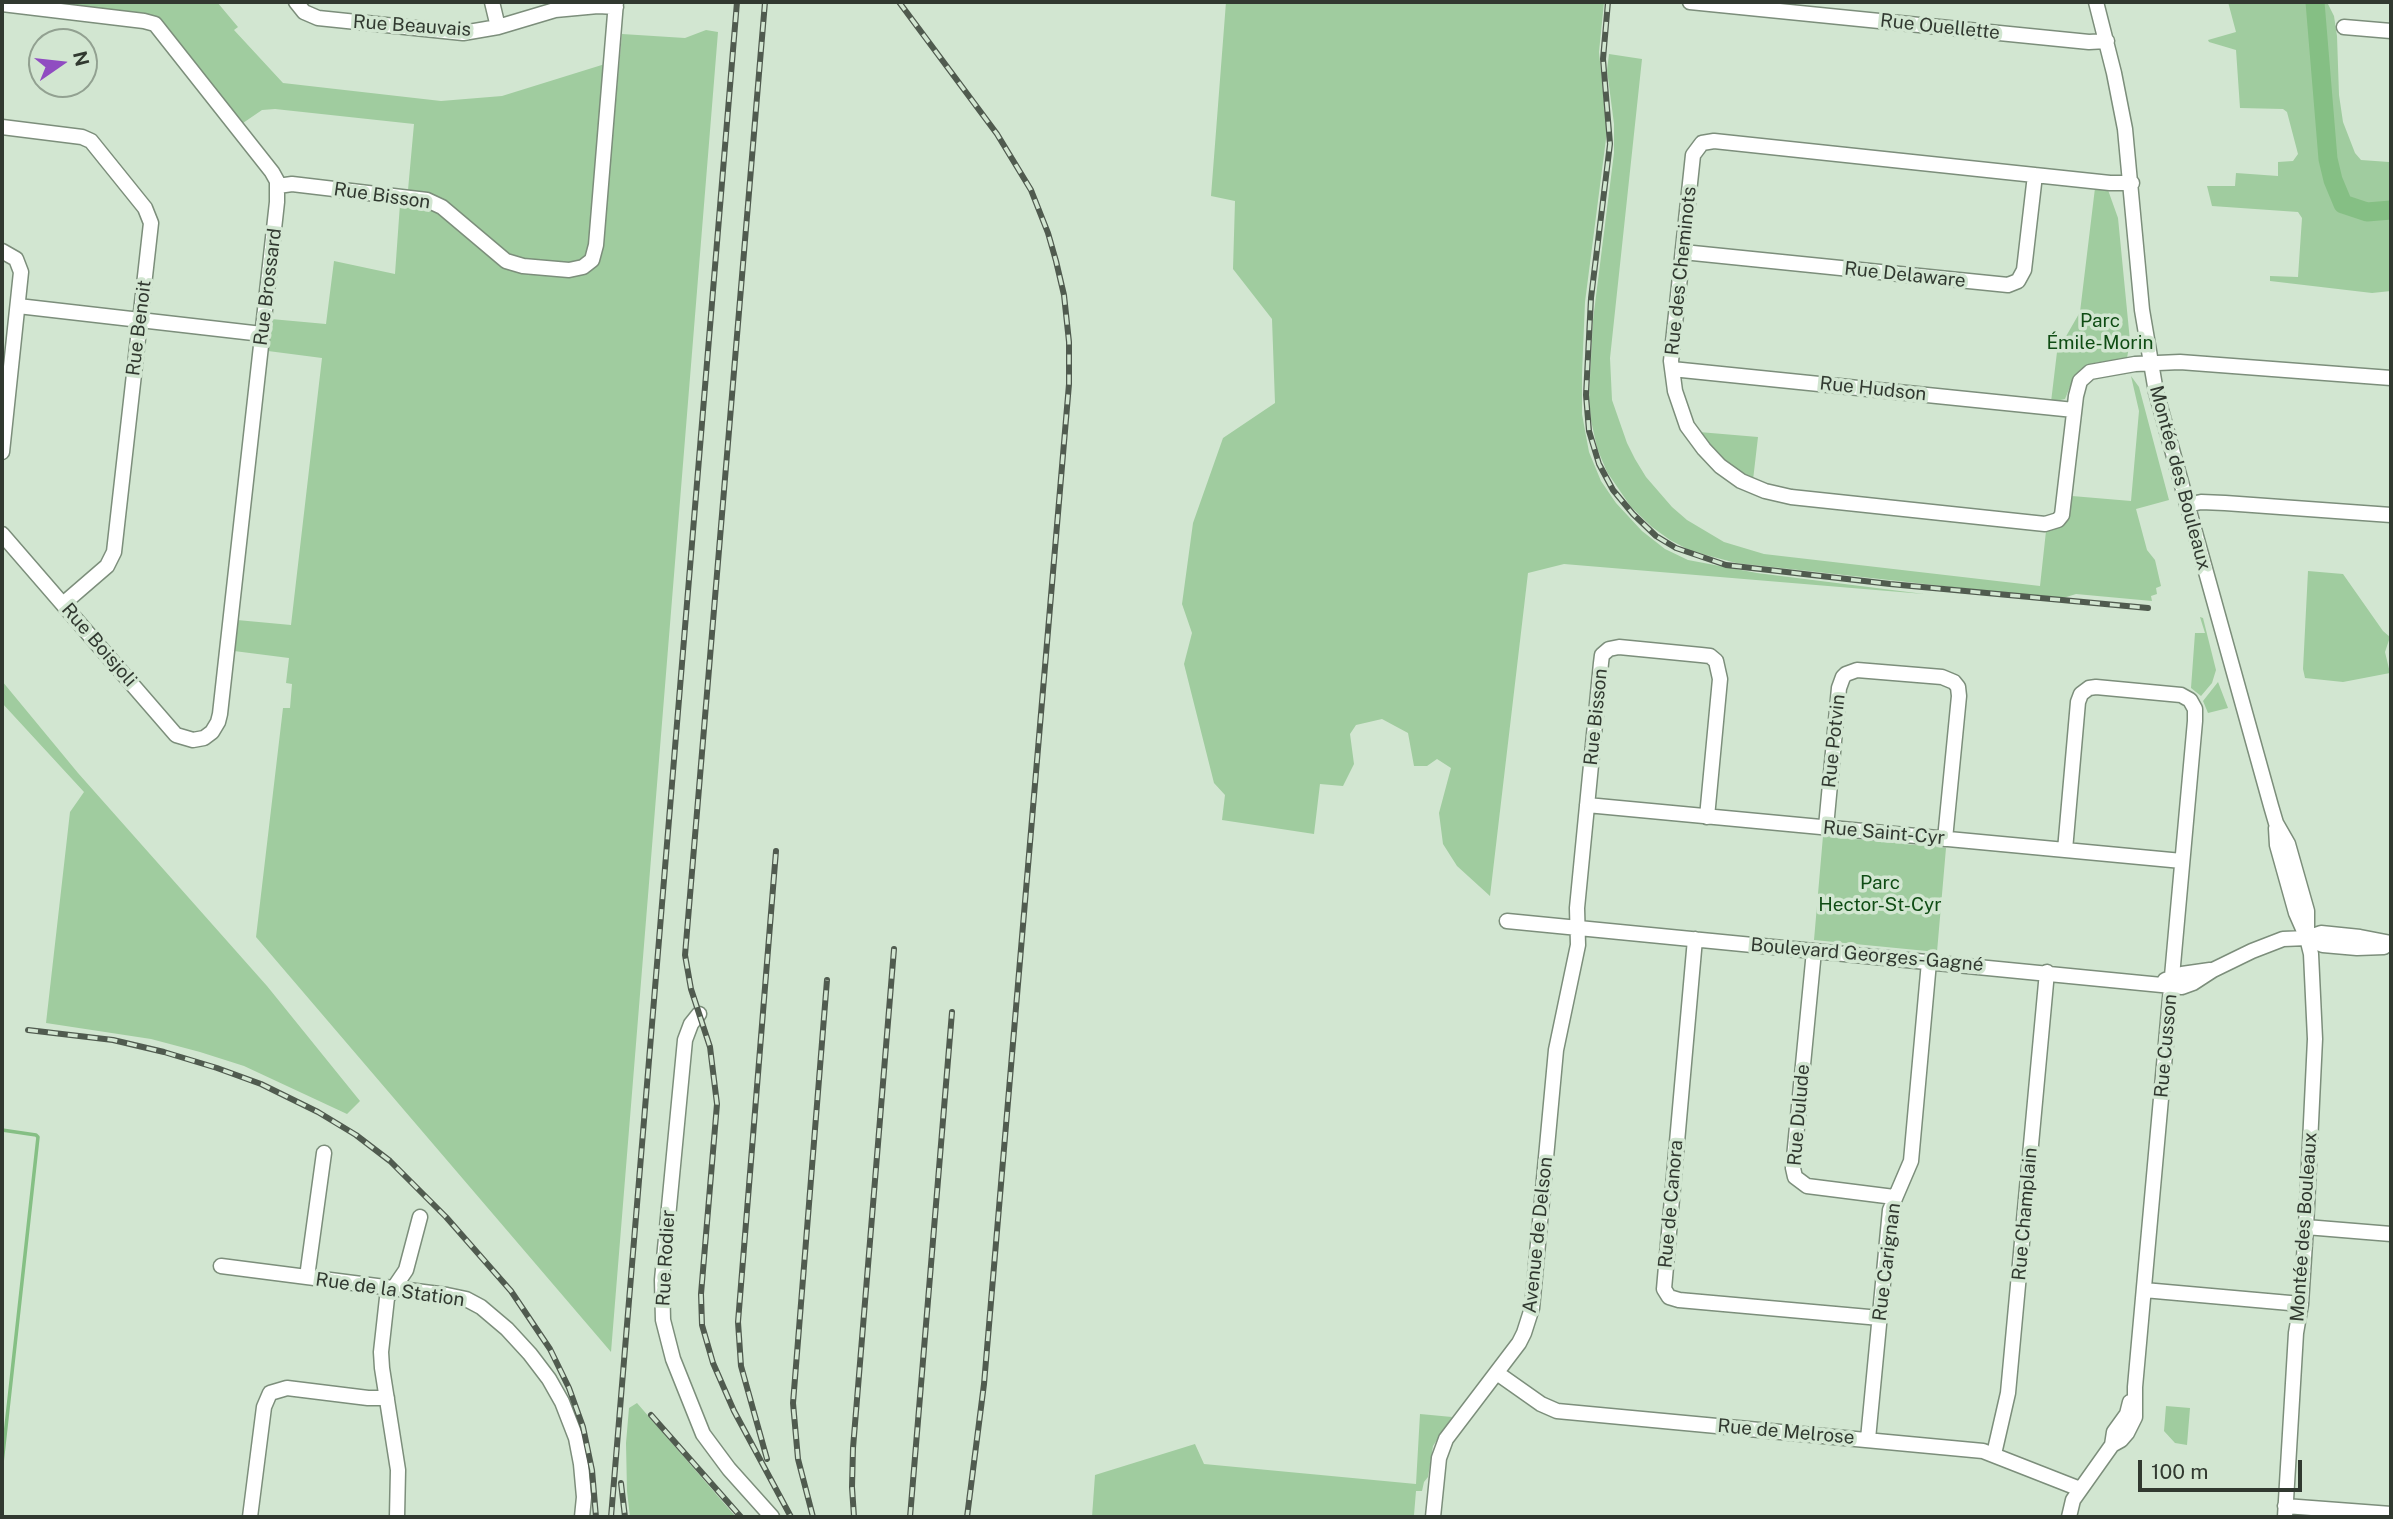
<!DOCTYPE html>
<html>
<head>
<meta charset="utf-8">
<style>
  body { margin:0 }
  #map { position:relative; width:2393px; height:1519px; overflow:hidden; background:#d2e6d1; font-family:"Public Sans",sans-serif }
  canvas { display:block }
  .frame { position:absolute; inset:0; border:4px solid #313930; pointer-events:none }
  .north { position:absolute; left:28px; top:28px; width:70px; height:70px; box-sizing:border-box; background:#d2e6d1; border:2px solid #92a191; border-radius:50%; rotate:76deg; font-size:19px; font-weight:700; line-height:28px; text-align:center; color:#313930 }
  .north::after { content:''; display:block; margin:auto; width:24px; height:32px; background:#904cc1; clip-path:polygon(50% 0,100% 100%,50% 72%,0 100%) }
  .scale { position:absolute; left:2138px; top:1460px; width:164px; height:32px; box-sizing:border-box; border:4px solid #313930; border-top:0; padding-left:9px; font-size:21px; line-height:24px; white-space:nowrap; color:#313930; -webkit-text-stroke:5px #d2e6d1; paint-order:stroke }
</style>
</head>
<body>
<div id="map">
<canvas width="2393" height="1519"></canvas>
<div class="frame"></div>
<div class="north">N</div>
<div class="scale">100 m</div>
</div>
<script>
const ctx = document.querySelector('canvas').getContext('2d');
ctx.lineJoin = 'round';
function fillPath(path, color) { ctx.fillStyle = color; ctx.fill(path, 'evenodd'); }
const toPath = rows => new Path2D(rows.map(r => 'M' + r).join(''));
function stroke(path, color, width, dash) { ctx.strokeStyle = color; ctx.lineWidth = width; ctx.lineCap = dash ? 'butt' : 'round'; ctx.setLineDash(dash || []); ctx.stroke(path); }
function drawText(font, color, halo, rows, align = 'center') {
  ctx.font = font + ' "Public Sans",sans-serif'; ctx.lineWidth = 7; ctx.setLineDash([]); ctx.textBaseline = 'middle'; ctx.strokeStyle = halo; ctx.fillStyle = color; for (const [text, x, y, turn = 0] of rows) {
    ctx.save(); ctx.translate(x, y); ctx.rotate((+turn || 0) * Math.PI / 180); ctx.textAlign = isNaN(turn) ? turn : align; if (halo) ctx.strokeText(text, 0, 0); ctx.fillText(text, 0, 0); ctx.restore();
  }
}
fillPath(toPath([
  [45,2,217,2,238,27,234,30,283,83,441,101,502,96,605,64,591,248,587,257,573,264,513,258,408,190,414,124,275,109,262,110,243,123,159,19,146,15],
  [1226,2,1604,2,1599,52,1607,131,1585,302,1582,374,1582,414,1589,452,1601,481,1616,503,1642,531,1665,549,1688,560,1757,573,1924,594,1564,564,1528,573,1490,896,1457,866,1443,844,1439,813,1451,768,1437,759,1427,766,1414,766,1408,733,1382,719,1356,725,1350,734,1354,764,1343,786,1320,784,1314,834,1222,820,1225,795,1214,783,1184,664,1192,633,1182,604,1193,523,1223,438,1275,403,1272,319,1233,269,1235,201,1211,196],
  [2228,2,2327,2,2334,16,2337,36,2339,95,2343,122,2355,153,2361,160,2389,162,2391,165,2391,203,2375,208,2354,202,2348,198,2337,201,2344,209,2362,215,2391,217,2391,291,2372,293,2270,281,2270,276,2298,277,2302,218,2298,212,2212,206,2207,186,2235,186,2236,173,2278,176,2278,162,2293,161,2298,154,2287,112,2283,109,2240,108,2236,50,2209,42,2208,40,2236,32],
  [706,30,718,32,611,1352,256,937,283,708,290,708,292,684,286,683,289,658,234,651,237,620,291,625,322,358,268,351,271,319,326,324,334,261,395,274,400,204,427,206,444,215,498,264,528,273,574,276,593,268,602,253,622,34,685,38],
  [1609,54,1642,59,1610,358,1612,400,1627,443,1635,459,1646,477,1672,507,1687,520,1724,542,1764,554,2040,586,2046,531,2060,527,2069,516,2072,496,2131,501,2139,411,2131,376,2139,387,2169,500,2136,509,2147,550,2155,560,2161,586,2156,588,2157,594,2151,596,2152,601,2076,594,2060,599,1736,563,1691,551,1670,540,1652,527,1631,507,1607,472,1597,448,1591,420,1589,397,1593,320,1614,153,1614,124,1607,70],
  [2095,188,2108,190,2118,218,2130,341,2127,358,2095,363,2081,369,2073,379,2065,399,2051,402,2057,352,2080,312],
  [1699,432,1758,437,1753,480,1716,454],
  [2308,571,2343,574,2383,631,2390,637,2385,652,2390,673,2343,682,2305,678,2303,669],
  [2200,617,2203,618,2216,670,2212,683,2201,696,2191,688,2195,633,2205,633],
  [2,681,78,773,267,986,360,1101,347,1114,244,1066,200,1052,151,1039,46,1023,70,812,84,792,2,703],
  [2218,682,2228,708,2208,713,2203,701],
  [1823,836,1946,848,1937,952,1814,940],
  [637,1403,736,1517,630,1517,627,1491,626,1443,629,1408],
  [2166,1406,2190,1408,2187,1445,2175,1443,2164,1431],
  [1420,1414,1452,1417,1433,1446,1428,1477,1424,1482,1422,1491,1416,1491,1414,1515,1424,1517,1092,1517,1095,1475,1195,1444,1204,1464,1416,1484]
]), '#a0cc9f');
stroke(toPath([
  [2,1130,36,1135,38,1137,2,1463]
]), '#85bf84', 3.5);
stroke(toPath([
  [2315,2,2328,159,2333,180,2343,204,2367,212,2391,210]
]), '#85bf84', 19);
const minor = toPath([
  [296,2,304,12,318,18,463,33,498,27,555,10,598,6,616,7],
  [492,2,498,27],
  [1690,2,2089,42,2107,41],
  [2096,2,2114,73,2125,129,2142,310,2156,392,2271,806,2276,823,2288,844,2307,911,2307,938],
  [2,4,144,21,155,24,272,172,277,181,277,202,220,714,218,722,212,732,204,738,193,740,176,735,2,534],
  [2344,27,2391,31],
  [2,127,82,137,91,141,145,208,151,223,114,552,107,566,63,604],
  [2132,183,2110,183,1714,141,1702,143,1693,155,1671,361,1675,391,1687,426,1704,449,1720,466,1741,481,1765,491,1791,497,2045,524,2058,520,2062,515,2076,396,2080,381,2090,372,2135,364,2180,362,2391,378],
  [278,186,292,184,427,200,442,207,506,261,523,266,569,270,583,267,592,260,596,245,616,2],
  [2,251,16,259,21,272,2,452],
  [1683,252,2008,285,2018,281,2024,270,2035,175],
  [18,306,262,334],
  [1672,369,2074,410],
  [2187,505,2201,502,2225,503,2391,515],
  [1587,805,2182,861],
  [1826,827,1839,688,1843,677,1846,674,1857,670,1942,677,1954,682,1958,687,1959,696,1945,839],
  [2276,828,2277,845,2296,913,2307,938,2311,954,2315,1039,2306,1227,2301,1304,2296,1333,2285,1517],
  [2065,850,2078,702,2081,694,2089,688,2096,687,2181,695,2190,700,2195,709,2195,721,2135,1387,2135,1417,2127,1433,2121,1440,2112,1445,2073,1500,2069,1517],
  [1507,921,2182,987,2193,983,2213,970,2252,951,2283,939,2307,938,2321,933,2360,937,2391,943],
  [2307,938,2323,945,2357,948,2384,947],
  [1695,939,1664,1289,1669,1297,1679,1300,1880,1318],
  [1814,951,1793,1168,1795,1177,1807,1186,1894,1197],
  [2165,980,2182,974,2210,970],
  [699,1014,691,1024,685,1040,662,1280,663,1320,673,1359,703,1434,729,1469,772,1517],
  [2306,1227,2391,1234],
  [221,1266,447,1295,466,1299,481,1307,507,1329,530,1354,549,1379,562,1402,576,1438,581,1464,584,1497,582,1517],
  [307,1277,324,1153],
  [2144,1290,2301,1304],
  [1497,1373,1541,1404,1557,1411,1983,1451,2080,1489],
  [1868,1439,1890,1210,1911,1161,1929,962],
  [2112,1445,2114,1432,2127,1414,2130,1402],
  [1994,1454,2008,1393,2047,972],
  [2285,1506,2391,1514],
  [250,1517,264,1407,270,1393,287,1388,368,1398,387,1398],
  [397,1517,398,1470,382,1368,381,1352,387,1298,406,1270,420,1217],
  [1433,1517,1439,1458,1446,1439,1519,1343,1524,1333,1532,1308,1556,1050,1578,945,1577,908,1601,663,1602,655,1609,649,1619,647,1701,655,1710,656,1716,661,1720,679,1707,817]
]);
stroke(minor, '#7c8e7b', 17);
stroke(minor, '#fff', 14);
const rail = toPath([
  [765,2,685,955,691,989,710,1047,717,1104,701,1294,702,1325,713,1363,734,1411,791,1517],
  [899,2,997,134,1031,190,1048,233,1056,261,1064,295,1069,342,1069,384,984,1384,967,1517],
  [1608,2,1603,59,1610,144,1591,298,1586,395,1589,431,1599,464,1613,490,1633,514,1656,536,1676,548,1726,565,1890,584,2148,608],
  [28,1030,113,1040,164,1052,217,1068,261,1084,318,1112,356,1135,390,1161,446,1217,511,1291,550,1349,569,1388,583,1427,592,1470,596,1517],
  [651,1415,741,1517],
  [767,1459,741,1366,738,1322,776,851],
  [621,1483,625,1517],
  [611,1517,737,2],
  [813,1517,798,1459,793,1403,827,980],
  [854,1517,852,1487,853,1448,894,949],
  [910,1517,952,1012]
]);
stroke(rail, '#505b4f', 6);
stroke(rail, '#d2e6d1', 3.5, [10]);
drawText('19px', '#313930', '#d2e6d1', [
  ["Rue Beauvais",412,26,4],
  ["Rue Ouellette",1940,27,6],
  ["Rue Bisson",382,196,8],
  ["Rue des Cheminots",1681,271,-84],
  ["Rue Delaware",1905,275,6],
  ["Rue Brossard",268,287,-83],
  ["Rue Benoit",139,328,-83],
  ["Rue Hudson",1873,389,6],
  ["Montée des Bouleaux",2180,478,75],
  ["Rue Boisjoli",99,645,49],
  ["Rue Bisson",1596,717,-84],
  ["Rue Potvin",1834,741,-84],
  ["Rue Saint-Cyr",1884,833,5],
  ["Boulevard Georges-Gagné",1867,955,5],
  ["Rue Cusson",2166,1046,-85],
  ["Rue Dulude",1799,1115,-85],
  ["Rue de Canora",1671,1204,-85],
  ["Rue Champlain",2025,1214,-85],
  ["Montée des Bouleaux",2304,1227,-86],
  ["Avenue de Delson",1538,1235,-84],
  ["Rue Rodier",666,1258,-87],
  ["Rue Carignan",1887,1262,-83],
  ["Rue de la Station",390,1290,8],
  ["Rue de Melrose",1786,1432,5]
]);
drawText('19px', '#0f4c14', '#d2e6d1', [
  ["Parc",2100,321],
  ["Émile-Morin",2100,343],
  ["Parc",1880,883],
  ["Hector-St-Cyr",1880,905]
]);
</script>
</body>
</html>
